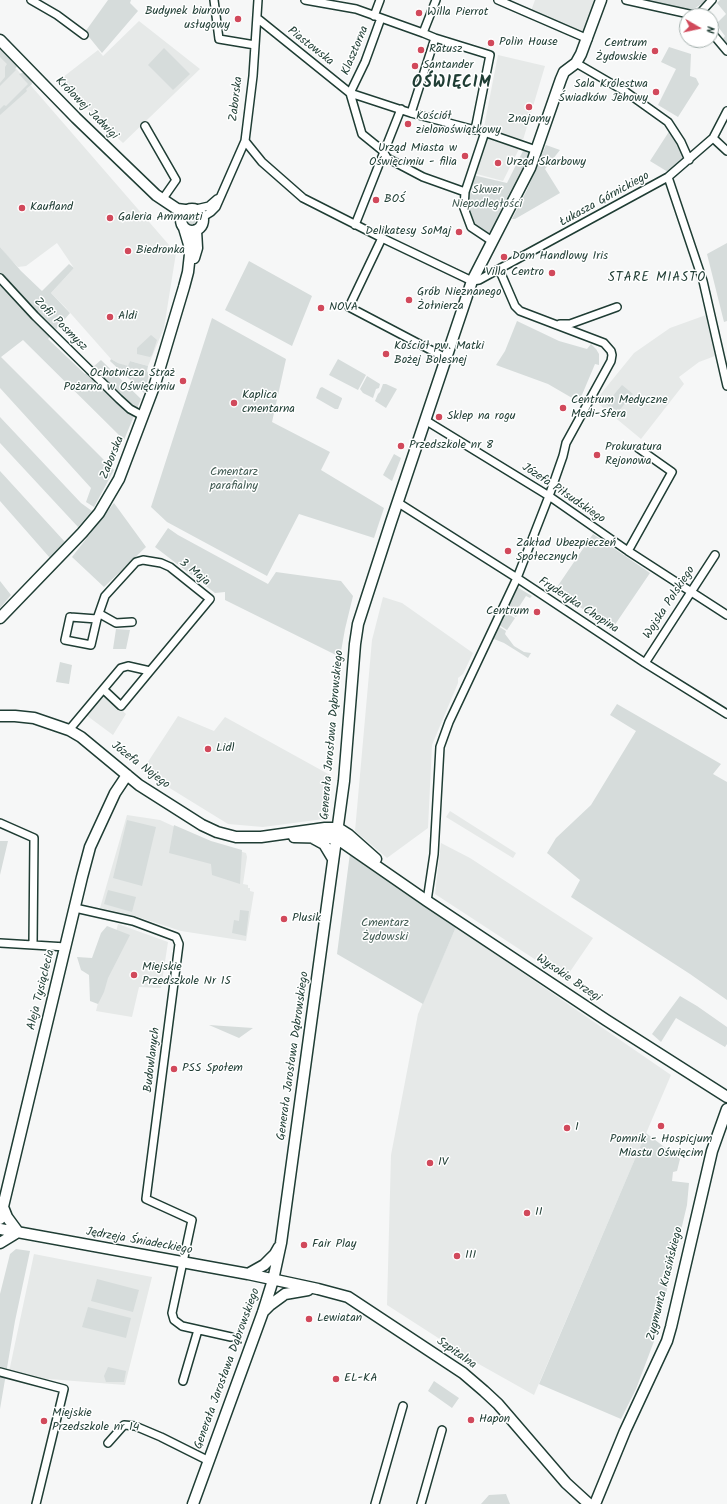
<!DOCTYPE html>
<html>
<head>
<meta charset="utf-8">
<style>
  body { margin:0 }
  #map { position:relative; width:727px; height:1504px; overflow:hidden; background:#f6f7f7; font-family:Kalam,sans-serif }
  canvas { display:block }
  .north { position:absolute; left:679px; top:8px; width:40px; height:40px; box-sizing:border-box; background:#fff; border:1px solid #a5b1ae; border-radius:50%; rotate:99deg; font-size:11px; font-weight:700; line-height:16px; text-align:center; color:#1f3d34 }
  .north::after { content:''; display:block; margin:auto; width:14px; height:18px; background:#d1495b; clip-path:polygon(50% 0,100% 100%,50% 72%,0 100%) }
</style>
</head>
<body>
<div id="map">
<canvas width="727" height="1504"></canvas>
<div class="north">N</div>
</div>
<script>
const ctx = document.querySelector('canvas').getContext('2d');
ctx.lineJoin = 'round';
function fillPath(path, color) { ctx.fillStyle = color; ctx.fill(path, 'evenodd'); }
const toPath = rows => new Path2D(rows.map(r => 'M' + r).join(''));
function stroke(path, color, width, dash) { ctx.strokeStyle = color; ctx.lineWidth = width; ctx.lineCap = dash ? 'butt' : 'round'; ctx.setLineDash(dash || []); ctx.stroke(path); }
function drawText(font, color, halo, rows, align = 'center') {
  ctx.font = font + ' Kalam,sans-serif'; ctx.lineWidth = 3; ctx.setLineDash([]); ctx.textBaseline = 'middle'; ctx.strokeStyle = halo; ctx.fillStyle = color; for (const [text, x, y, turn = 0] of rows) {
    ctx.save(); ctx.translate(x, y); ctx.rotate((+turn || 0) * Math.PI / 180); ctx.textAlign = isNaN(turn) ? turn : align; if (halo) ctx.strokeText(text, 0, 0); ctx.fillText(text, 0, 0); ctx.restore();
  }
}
fillPath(toPath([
  [535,0,595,0,584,32,582,34,531,11],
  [139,21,200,69,123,143,58,81,98,50,103,56],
  [0,50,176,253,164,328,148,366,130,361,129,367,118,363,111,359,65,307,51,293,74,268,57,243,26,266,18,267,8,257,0,247],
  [498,55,545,66,523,140,484,127],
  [486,138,519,149,503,181,473,173],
  [706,315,715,356,699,362,679,377,684,384,641,439,595,401,634,353,670,328],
  [383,597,402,603,473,653,463,674,458,678,458,683,432,745,428,828,387,858,355,831,372,640],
  [104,694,126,714,113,735,86,715],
  [178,716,214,731,225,717,330,775,324,819,263,827,228,824,142,771],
  [450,811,516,853,513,858,446,817],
  [127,815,160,820,208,842,246,853,247,857,243,884,248,885,248,888,250,888,250,891,254,892,246,941,181,931,135,916,100,908],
  [441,843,470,858,593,938,565,979,435,894],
  [118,924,168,942,161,988,139,987,132,1017,96,1011],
  [456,927,671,1075,534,1395,477,1363,387,1305,391,1155,418,1014],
  [34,1254,152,1277,125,1385,36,1378,9,1372]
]), '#e6e9e8');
fillPath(toPath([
  [108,0,131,0,130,3,138,11,102,53,85,32],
  [647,0,708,0,692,10,684,10],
  [720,0,727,0,727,46,722,40,725,36,716,24,726,14,717,3],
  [669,47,691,54,690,76,696,78,699,84,678,117,658,105,676,69,661,62],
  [0,48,18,65,15,69,16,70,0,86,0,83,5,77,5,67,7,64,0,57],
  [164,48,190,74,173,90,148,65],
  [25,72,31,78,32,84,26,89,27,91,0,115,0,109,4,105,6,106,28,84,19,74],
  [670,130,676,140,684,160,668,172,650,161],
  [546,145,560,150,545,169,560,193,515,219,512,219,527,190],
  [524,149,531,151,519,181,491,231,487,234,484,233,477,229,472,220,468,207,467,193,473,175,507,183],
  '184 219a6 6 0 1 1 12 0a6 6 0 1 1-12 0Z',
  [727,243,727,321,724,322,707,254],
  [0,247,21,271,42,291,69,264,74,268,51,293,70,313,48,339,85,374,101,360,141,399,124,440,23,340,1,357,114,470,94,507,86,502,91,488,0,388],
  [249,261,312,296,292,346,225,310],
  [212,318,286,359,272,422,330,452,321,470,384,508,374,538,299,514,267,576,167,522,151,507],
  [517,321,559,341,587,349,591,344,596,349,599,354,599,365,595,364,579,402,548,384,496,365,505,351],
  [151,335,157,340,152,355,150,357,137,354,137,348],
  [111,359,118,363,128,366,130,361,148,366,147,371,149,375,144,393,110,361],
  [338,359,366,375,358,390,329,375],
  [367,376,380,384,379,388,376,389,373,398,363,393,360,389],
  [383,384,386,384,397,389,386,408,375,401,378,394,380,392],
  [622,385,633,394,617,413,606,404],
  [322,387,342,398,342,399,338,409,335,409,316,398,320,388],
  [0,417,81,503,92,511,78,527,0,443],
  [394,454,401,458,392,481,383,475],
  [0,471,65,542,50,558,0,501],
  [114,503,146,547,104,587,72,557],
  [168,528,178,535,268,584,276,572,341,581,353,596,345,629,340,657,225,600,225,592,215,593,155,547],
  [593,534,650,573,612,629,555,590],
  [0,581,11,595,0,608],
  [517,587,532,596,530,598,526,596,515,613,517,615,516,617,506,610],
  [505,612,515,618,507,630,499,625],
  [498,626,506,631,505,634,514,646,524,652,531,653,528,658,504,643,494,639,493,637],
  [116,629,130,630,126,649,113,649],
  [60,662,72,665,69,684,56,682],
  [617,704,721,764,713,774,727,782,727,1000,690,974,571,897,580,880,547,853,556,838,591,805,636,731,610,715],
  [127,820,156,827,142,886,113,878],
  [174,825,211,841,242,850,240,884,212,875,211,864,169,853],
  [0,841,8,841,0,875],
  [350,853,456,927,423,1004,337,954],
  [108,890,136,897,132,912,104,904],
  [240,910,249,911,246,936,232,933,234,920,239,921],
  [107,926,130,935,108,978,104,992,98,1004,90,1001,89,975,81,970,77,957,92,958,101,933],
  [680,996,697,1006,727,1027,727,1044,725,1047,676,1018,661,1042,652,1034],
  [209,1025,253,1028,239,1038],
  [646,1133,680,1159,677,1171,673,1172,672,1181,689,1183,687,1205,656,1336,636,1389,621,1419,539,1384],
  [16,1249,30,1251,15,1321,0,1409,0,1294,10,1254],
  [97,1279,139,1290,133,1312,91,1301],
  [88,1307,131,1318,126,1338,82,1327],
  [108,1367,126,1371,124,1382,106,1382,104,1376],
  [434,1381,459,1398,452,1408,428,1391],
  [506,1494,510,1504,481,1504,489,1495]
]), '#d6dcdb');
const street = toPath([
  [31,0,57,15,84,35],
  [214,0,219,39,255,45],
  [498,0,588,39],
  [626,0,698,16],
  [374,16,380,0],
  [699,16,702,11,712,0],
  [257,18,350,93,411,113,475,130,490,55,435,38,423,33,356,9,305,0],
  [711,32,727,51],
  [423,33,436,0],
  [576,63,626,92,668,122,681,142,689,160],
  [350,93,362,134,383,151,387,158,423,177,465,192],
  [350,93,365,62,381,18],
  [411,113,435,38],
  [145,126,176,180,162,200],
  [481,131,536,150],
  [485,132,465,192,464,208,471,227,492,241],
  [713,138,727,151],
  [245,141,262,162,303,198,382,238,472,281,479,280,499,269,668,177,713,138,727,111],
  [668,177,703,281,727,386],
  [196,209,209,206,217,199],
  [203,217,211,212,216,207,245,141,253,76,258,0],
  [355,225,401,109],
  [382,238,349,307,446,358],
  [0,278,35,316,119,399,130,409,143,416],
  [560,324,570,324,617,307],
  [425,420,549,496,628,551,727,615],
  [397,502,517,578,645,663,727,714],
  [628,551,672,472,638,448],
  [100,614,116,623,132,622],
  [70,617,97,619,91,645,65,640,70,617],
  [97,619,105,596,136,562,143,560,161,563,170,567,210,599,150,671],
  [645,663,715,555],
  [69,730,121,668,128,666,150,671,121,706,104,690],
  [0,823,34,838,33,944],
  [427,901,434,854,440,747,449,722,517,578,549,496,563,456,566,443,611,361,612,355,611,351,604,343,520,311,515,306,499,269],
  [75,908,133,921,176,937,179,944,146,1199,192,1220,172,1313,174,1320,182,1326,231,1337],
  [0,943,66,947],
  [0,1372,64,1389,36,1504],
  [183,1381,198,1330],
  [108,1443,124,1425,135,1426,161,1437,209,1461],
  [375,1504,403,1406],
  [421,1504,442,1430]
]);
const secondary = toPath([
  [0,40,76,118,156,195,177,209,185,210],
  '181 220a11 11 0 1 1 22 0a11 11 0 1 1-22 0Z',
  [194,258,197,248,196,230],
  [0,618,82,533,99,513,119,479,155,384,184,287,188,272,190,254,190,248,184,228],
  [0,716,15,716,34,718,69,730,81,737,139,785,202,825,217,832,236,837,261,837,325,828,338,828,349,835,376,859],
  [294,837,336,838],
  [313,838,324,844,333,859],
  [336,838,427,901,606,1020,727,1097],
  [3,1207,7,1217,18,1232],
  [0,1219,82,877,90,847,115,793,127,775],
  [0,1229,248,1274,318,1289,348,1297,463,1373,484,1391,498,1404,566,1483,589,1504],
  [0,1243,18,1232],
  [248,1274,264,1265,275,1254,279,1247],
  [264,1311,270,1305,285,1294,308,1290],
  [193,1504,263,1312,273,1280,281,1243,344,781,355,644,358,624,391,522,472,281,530,168,561,79,564,72,576,63,581,54,601,0],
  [595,1504,625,1431,667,1341,671,1327,712,1151,727,1109]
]);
stroke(street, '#1f3d34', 10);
stroke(secondary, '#1f3d34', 13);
stroke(street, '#fff', 7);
stroke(secondary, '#fff', 10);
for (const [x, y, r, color] of [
  [419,13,4,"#d1495b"],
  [238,19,4,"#d1495b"],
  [491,43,4,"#d1495b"],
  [421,50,4,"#d1495b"],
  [655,51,4,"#d1495b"],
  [415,66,4,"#d1495b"],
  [656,92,4,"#d1495b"],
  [529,107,4,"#d1495b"],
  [408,124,4,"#d1495b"],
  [465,156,4,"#d1495b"],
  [498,163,4,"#d1495b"],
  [376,200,4,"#d1495b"],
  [22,208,4,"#d1495b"],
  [110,218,4,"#d1495b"],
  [459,232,4,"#d1495b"],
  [128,251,4,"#d1495b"],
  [504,257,4,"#d1495b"],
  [552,273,4,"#d1495b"],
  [409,300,4,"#d1495b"],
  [321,308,4,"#d1495b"],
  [110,317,4,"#d1495b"],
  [386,354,4,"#d1495b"],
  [183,381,4,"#d1495b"],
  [234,403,4,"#d1495b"],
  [563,408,4,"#d1495b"],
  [439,417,4,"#d1495b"],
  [401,446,4,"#d1495b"],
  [597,455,4,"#d1495b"],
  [508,551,4,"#d1495b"],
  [537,612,4,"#d1495b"],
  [208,749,4,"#d1495b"],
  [284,919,4,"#d1495b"],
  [134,975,4,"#d1495b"],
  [174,1069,4,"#d1495b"],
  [661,1126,4,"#d1495b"],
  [567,1128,4,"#d1495b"],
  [430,1163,4,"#d1495b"],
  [527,1213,4,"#d1495b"],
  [304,1245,4,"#d1495b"],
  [457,1256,4,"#d1495b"],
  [309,1319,4,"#d1495b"],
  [336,1379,4,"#d1495b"],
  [471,1420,4,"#d1495b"],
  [44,1421,4,"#d1495b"]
]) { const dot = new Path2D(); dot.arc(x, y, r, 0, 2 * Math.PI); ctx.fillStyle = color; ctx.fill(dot); stroke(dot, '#fff', 1.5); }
drawText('12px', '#1f3d34', '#fff', [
  ["Budynek biurowo",230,12,"right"],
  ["usługowy",230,26,"right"],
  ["Willa Pierrot",427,13],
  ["Polin House",499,43],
  ["Centrum",647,44,"right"],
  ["Żydowskie",647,58,"right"],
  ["Ratusz",429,50],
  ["Santander",423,66],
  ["Sala Królestwa",648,85,"right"],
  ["Świadków Jehowy",648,99,"right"],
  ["Kościół",416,117],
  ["zielonoświątkowy",416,131],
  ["Znajomy",529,120,"center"],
  ["Urząd Miasta w",457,149,"right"],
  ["Oświęcimiu - filia",457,163,"right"],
  ["Urząd Skarbowy",506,163],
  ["BOŚ",384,200],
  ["Kaufland",30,208],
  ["Galeria Ammanti",118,218],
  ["Delikatesy SoMaj",451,232,"right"],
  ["Biedronka",136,251],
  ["Dom Handlowy Iris",512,257],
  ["Villa Centro",544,273,"right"],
  ["Grób Nieznanego",417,293],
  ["Żołnierza",417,307],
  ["NOVA",329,308],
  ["Aldi",118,317],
  ["Kościół pw. Matki",394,347],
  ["Bożej Bolesnej",394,361],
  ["Ochotnicza Straż",175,374,"right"],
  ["Pożarna w Oświęcimiu",175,388,"right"],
  ["Kaplica",242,396],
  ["cmentarna",242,410],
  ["Centrum Medyczne",571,401],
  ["Medi-Sfera",571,415],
  ["Sklep na rogu",447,417],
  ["Przedszkole nr 8",409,446],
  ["Prokuratura",605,448],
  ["Rejonowa",605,462],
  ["Zakład Ubezpieczeń",516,544],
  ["Społecznych",516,558],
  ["Centrum",529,612,"right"],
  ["Lidl",216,749],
  ["Plusik",292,919],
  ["Miejskie",142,968],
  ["Przedszkole Nr 15",142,982],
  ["PSS Społem",182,1069],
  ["I",575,1128],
  ["Pomnik - Hospicjum",661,1140,"center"],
  ["Miastu Oświęcim",661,1154,"center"],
  ["IV",438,1163],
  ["II",535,1213],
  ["Fair Play",312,1245],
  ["III",465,1256],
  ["Lewiatan",317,1319],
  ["EL-KA",344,1379],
  ["Miejskie",52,1414],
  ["Przedszkole nr 14",52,1428],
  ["Hapon",479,1420]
], 'left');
drawText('12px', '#1f3d34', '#fff', [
  ["Piastowska",310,47,38],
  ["Klasztorna",356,51,-67],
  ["Zaborska",237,99,-83],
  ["Królowej Jadwigi",86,109,45],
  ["Łukasza Górnickiego",605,200,-29],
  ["Zofii Posmysz",60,325,45],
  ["Zaborska",113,458,-68],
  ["Józefa Piłsudskiego",563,494,34],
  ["3 Maja",194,573,39],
  ["Wojska Polskiego",670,603,-57],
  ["Fryderyka Chopina",578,606,33],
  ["Generała Jarosława Dąbrowskiego",333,735,-85],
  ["Józefa Nojego",140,766,37],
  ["Wysokie Brzegi",568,979,34],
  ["Aleja Tysiąclecia",42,990,-76],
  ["Generała Jarosława Dąbrowskiego",294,1056,-82],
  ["Budowlanych",153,1060,-83],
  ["Jędrzeja Śniadeckiego",139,1242,10],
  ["Zygmunta Krasińskiego",666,1284,-76],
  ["Szpitalna",456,1354,35],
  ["Generała Jarosława Dąbrowskiego",228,1369,-70]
]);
drawText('12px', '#445d55', '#fff', [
  ["Skwer",487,191],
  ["Niepodległości",487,205],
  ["Cmentarz",234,473],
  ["parafialny",234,487],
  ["Cmentarz",385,924],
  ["Żydowski",385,938]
]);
ctx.letterSpacing = '1px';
drawText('13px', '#1f3d34', '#fff', [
  ["STARE MIASTO",657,279]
]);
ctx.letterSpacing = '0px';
ctx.letterSpacing = '1px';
drawText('bold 16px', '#1f3d34', '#fff', [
  ["OŚWIĘCIM",452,84]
]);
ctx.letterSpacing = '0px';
</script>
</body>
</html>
